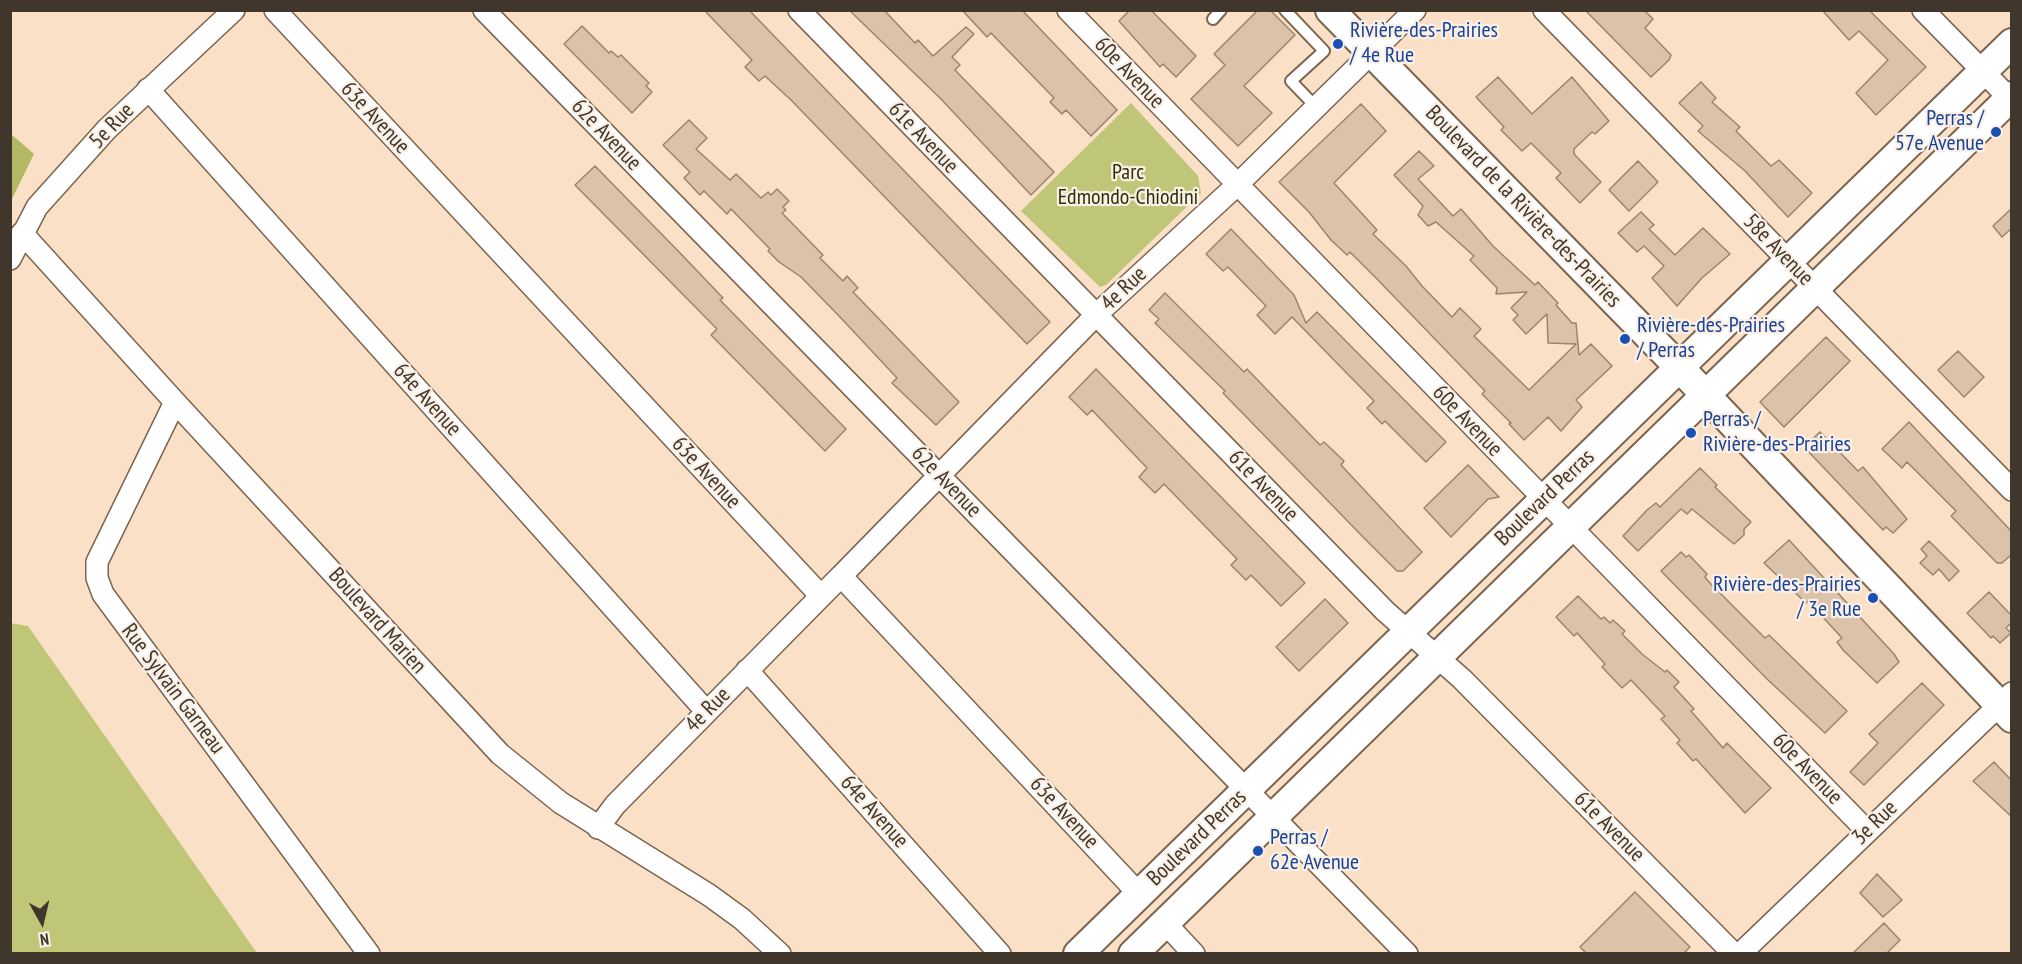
<!DOCTYPE html>
<html>
<head>
<meta charset="utf-8">
<style>
  body { margin:0 }
  #map { position:relative; width:2022px; height:964px; overflow:hidden; background:#fae0c7; font-family:"PT Sans Narrow",sans-serif }
  canvas { display:block }
  .frame { position:absolute; inset:0; border:12px solid #40362c; pointer-events:none }
  .north { position:absolute; left:12px; top:892px; width:60px; height:60px; -webkit-text-stroke:4px #fbf0e6; paint-order:stroke; rotate:172deg; font-size:16px; font-weight:700; line-height:24px; text-align:center; color:#40362c }
  .north::after { content:''; display:block; margin:auto; width:21px; height:27px; background:#40362c; clip-path:polygon(50% 0,100% 100%,50% 72%,0 100%) }
</style>
</head>
<body>
<div id="map">
<canvas width="2022" height="964"></canvas>
<div class="frame"></div>
<div class="north">N</div>
</div>
<script>
const ctx = document.querySelector('canvas').getContext('2d');
ctx.lineJoin = 'round';
function fillPath(path, color) { ctx.fillStyle = color; ctx.fill(path, 'evenodd'); }
const toPath = rows => new Path2D(rows.map(r => 'M' + r).join(''));
function stroke(path, color, width, dash) { ctx.strokeStyle = color; ctx.lineWidth = width; ctx.lineCap = dash ? 'butt' : 'round'; ctx.setLineDash(dash || []); ctx.stroke(path); }
function drawText(font, color, halo, rows, align = 'center') {
  ctx.font = font + ' "PT Sans Narrow",sans-serif'; ctx.lineWidth = 4.5; ctx.setLineDash([]); ctx.textBaseline = 'middle'; ctx.strokeStyle = halo; ctx.fillStyle = color; for (const [text, x, y, turn = 0] of rows) {
    ctx.save(); ctx.translate(x, y); ctx.rotate((+turn || 0) * Math.PI / 180); ctx.textAlign = isNaN(turn) ? turn : align; if (halo) ctx.strokeText(text, 0, 0); ctx.fillText(text, 0, 0); ctx.restore();
  }
}
fillPath(toPath([
  [1131,103,1198,176,1201,193,1106,285,1100,287,1021,211],
  [10,623,28,626,257,953,11,953]
]), '#c0c677');
fillPath(toPath([
  [11,134,34,154,11,201]
]), '#b2b864');
const building = toPath([
  [704,10,749,10,1050,322,1027,344,791,100,765,76,759,81,745,67,752,60,704,10],
  [849,10,884,10,915,43,918,40,933,56,966,27,974,34,952,57,960,65,955,70,1054,172,1031,195,941,99,849,10],
  [962,10,1022,10,1117,110,1091,136,1066,110,1062,114,1050,102,1054,98,991,33,987,37,962,10],
  [1130,10,1151,10,1196,56,1176,77,1163,64,1160,67,1119,21,1130,10],
  [1258,10,1270,10,1295,35,1244,86,1272,113,1238,146,1191,99,1225,65,1214,54,1258,10],
  [1585,10,1644,10,1653,19,1645,28,1671,55,1669,60,1651,77,1585,10],
  [1822,10,1869,10,1926,67,1876,115,1856,93,1888,60,1859,31,1849,40,1822,10],
  [582,26,609,53,611,51,618,57,621,55,649,83,646,86,652,92,632,113,564,44,582,26],
  [1498,77,1532,114,1572,77,1609,121,1595,134,1592,132,1574,149,1574,154,1601,182,1580,203,1556,178,1561,173,1531,143,1522,151,1501,130,1504,127,1476,97,1498,77],
  [1701,82,1716,98,1712,102,1740,127,1736,131,1771,166,1779,160,1812,193,1788,217,1745,171,1698,131,1703,126,1679,103,1701,82],
  [1361,104,1386,131,1334,183,1377,230,1373,234,1406,266,1422,286,1452,317,1460,308,1481,329,1474,336,1529,390,1576,344,1548,343,1547,314,1526,334,1513,320,1518,315,1511,308,1527,292,1496,294,1497,288,1470,260,1474,256,1436,222,1428,226,1418,215,1423,206,1394,175,1419,151,1434,166,1418,179,1453,216,1461,209,1493,246,1535,285,1538,282,1558,303,1556,305,1572,323,1576,323,1579,355,1591,344,1612,366,1576,400,1582,407,1561,431,1548,417,1524,440,1509,424,1511,423,1482,394,1485,391,1378,280,1350,252,1347,255,1331,240,1309,212,1279,182,1361,104],
  [689,120,707,138,696,149,730,180,736,174,761,198,768,192,771,195,777,189,789,201,783,207,786,210,782,213,823,255,820,258,843,281,847,276,858,288,853,292,959,402,936,425,892,383,897,378,840,317,801,277,779,262,768,251,770,249,731,209,727,214,704,191,700,195,684,178,690,172,663,145,689,120],
  [1638,161,1658,182,1629,211,1609,190,1638,161],
  [595,166,684,257,723,298,720,300,846,429,825,451,711,335,717,329,575,185,595,166],
  [2012,208,2012,228,2002,237,1993,226,2012,208],
  [1641,212,1654,225,1649,229,1675,255,1703,228,1730,254,1702,278,1677,306,1652,278,1664,266,1644,246,1637,252,1618,233,1641,212],
  [1231,229,1294,295,1306,323,1317,312,1446,442,1426,462,1385,421,1382,424,1367,408,1374,401,1292,317,1275,334,1257,315,1266,306,1228,267,1223,271,1206,254,1231,229],
  [1165,293,1244,372,1247,369,1320,445,1324,442,1344,461,1341,465,1422,552,1403,571,1397,571,1365,539,1223,393,1225,391,1155,323,1159,319,1149,310,1165,293],
  [1826,337,1850,361,1784,427,1760,402,1826,337],
  [1958,351,1984,377,1964,397,1938,370,1958,351],
  [1096,369,1305,583,1281,606,1251,575,1246,580,1231,565,1237,559,1164,484,1155,493,1139,477,1147,468,1092,410,1087,415,1069,397,1096,369],
  [1909,422,2012,532,2012,554,2002,563,1997,563,1951,516,1956,511,1907,462,1902,468,1882,449,1909,422],
  [1820,432,1858,471,1863,467,1907,519,1893,533,1886,527,1883,530,1804,447,1820,432],
  [1468,465,1499,497,1488,499,1451,537,1424,508,1468,465],
  [1700,468,1717,485,1715,487,1751,522,1744,529,1744,535,1734,544,1692,509,1687,514,1681,509,1638,551,1623,536,1647,510,1656,503,1660,507,1700,468],
  [1789,540,1894,654,1899,662,1877,683,1843,650,1837,642,1842,638,1808,601,1806,603,1764,563,1789,540],
  [1929,541,1959,571,1949,581,1939,569,1933,575,1920,563,1927,556,1921,549,1929,541],
  [1681,552,1686,557,1689,555,1707,574,1705,577,1708,581,1765,638,1769,635,1847,711,1825,733,1767,679,1661,571,1681,552],
  [1989,592,2012,616,2012,622,2006,628,2011,633,2000,643,1993,636,1991,638,1967,613,1989,592],
  [1578,596,1601,619,1604,617,1610,623,1613,620,1625,631,1622,634,1642,654,1665,672,1667,670,1679,682,1674,687,1694,709,1691,711,1723,748,1727,743,1771,788,1745,813,1696,759,1693,761,1677,743,1680,740,1661,719,1665,716,1631,680,1622,688,1602,667,1605,664,1577,633,1574,636,1556,617,1578,596],
  [1325,599,1348,623,1299,671,1276,647,1325,599],
  [1922,683,1944,705,1864,785,1850,772,1878,743,1869,734,1922,683],
  [1994,762,2012,781,2012,817,1973,781,1994,762],
  [1877,874,1902,900,1883,917,1860,893,1877,874],
  [1635,892,1690,947,1683,954,1587,954,1580,947,1635,892],
  [1884,923,1900,940,1886,954,1852,954,1884,923]
]);
fillPath(building, '#dbc2a9');
stroke(building, '#9b846d', 1.5);
const lane = toPath([
  [1285,10,1324,51,1291,81,1316,107],
  [1213,19,1221,10]
]);
const street = toPath([
  [275,10,821,596],
  [484,10,1407,954],
  [799,10,1385,611,1462,679,1734,954],
  [1068,10,1867,831],
  [1544,10,2012,490],
  [1923,10,2012,101],
  [148,89,706,711],
  [22,233,175,402,500,754,561,803,709,895,742,919,780,954],
  [10,259,37,207,107,129,234,10],
  [175,402,97,562,97,578,103,594,369,954],
  [841,576,1096,315,1237,185,1415,10],
  [747,670,1000,954],
  [598,828,615,805,841,576,1139,894],
  [1165,923,1194,954],
  [1740,954,2012,693]
]);
const secondary = toPath([
  [1330,10,1679,367,2012,718],
  [1078,954,2012,43],
  [1133,954,2012,96]
]);
stroke(lane, '#7b644f', 14);
stroke(street, '#7b644f', 24);
stroke(secondary, '#7b644f', 32);
stroke(lane, '#fff', 10);
stroke(street, '#fff', 21);
stroke(secondary, '#fff', 28);
for (const [x, y, r, color] of [
  [1338,44,6,"#1a4fb4"],
  [1996,132,6,"#1a4fb4"],
  [1625,339,6,"#1a4fb4"],
  [1691,433,6,"#1a4fb4"],
  [1873,598,6,"#1a4fb4"],
  [1258,851,6,"#1a4fb4"]
]) { const dot = new Path2D(); dot.arc(x, y, r, 0, 2 * Math.PI); ctx.fillStyle = color; ctx.fill(dot); stroke(dot, '#fbf0e6', 2); }
drawText('22px', '#164399', '#fbf0e6', [
  ["Rivière-des-Prairies",1350,31],
  ["/ 4e Rue",1350,56],
  ["Perras /",1984,119,"right"],
  ["57e Avenue",1984,144,"right"],
  ["Rivière-des-Prairies",1637,326],
  ["/ Perras",1637,351],
  ["Perras /",1703,420],
  ["Rivière-des-Prairies",1703,445],
  ["Rivière-des-Prairies",1861,585,"right"],
  ["/ 3e Rue",1861,610,"right"],
  ["Perras /",1270,838],
  ["62e Avenue",1270,863]
], 'left');
drawText('22px', '#40362c', '#fbf0e6', [
  ["60e Avenue",1129,73,46],
  ["63e Avenue",375,118,47],
  ["5e Rue",112,126,-46],
  ["62e Avenue",606,135,46],
  ["61e Avenue",923,138,46],
  ["Boulevard de la Rivière-des-Prairies",1523,207,46],
  ["58e Avenue",1778,250,46],
  ["4e Rue",1124,289,-43],
  ["64e Avenue",427,400,48],
  ["60e Avenue",1467,421,46],
  ["63e Avenue",706,473,47],
  ["62e Avenue",946,482,46],
  ["61e Avenue",1263,486,46],
  ["Boulevard Perras",1545,498,-44],
  ["Boulevard Marien",377,621,48],
  ["Rue Sylvain Garneau",173,689,53],
  ["4e Rue",708,710,-45],
  ["60e Avenue",1807,769,46],
  ["64e Avenue",874,812,48],
  ["63e Avenue",1064,813,47],
  ["3e Rue",1875,823,-44],
  ["61e Avenue",1609,827,45],
  ["Boulevard Perras",1197,838,-44]
]);
drawText('22px', '#2d2f09', '#fbf0e6', [
  ["Parc",1128,173],
  ["Edmondo-Chiodini",1128,198]
]);
</script>
</body>
</html>
